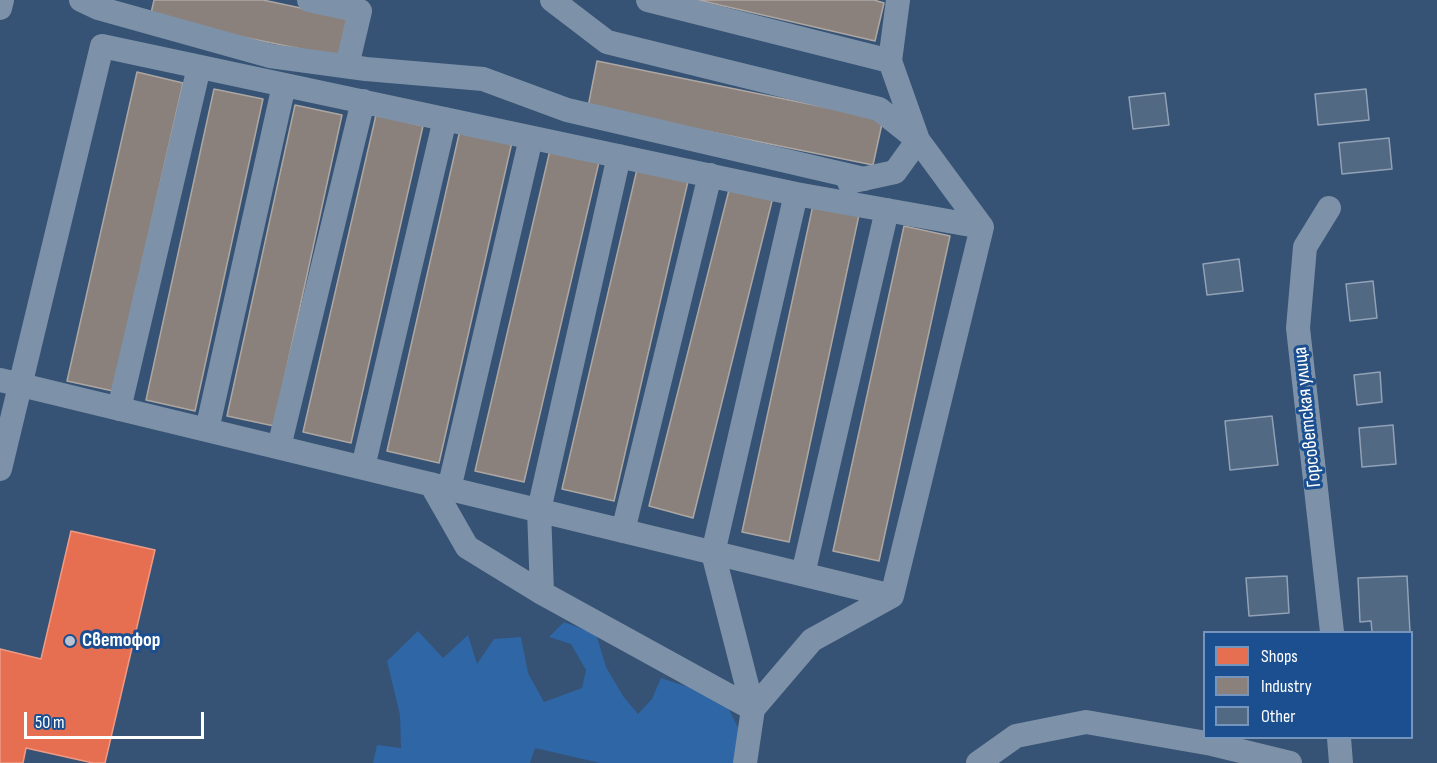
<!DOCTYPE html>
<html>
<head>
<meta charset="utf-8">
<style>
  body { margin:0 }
  #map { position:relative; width:1437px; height:763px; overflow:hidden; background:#365274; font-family:"Sofia Sans Condensed",sans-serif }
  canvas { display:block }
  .legend { position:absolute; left:1203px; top:631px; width:210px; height:108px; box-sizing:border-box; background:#1b4f8f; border:2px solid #7695bc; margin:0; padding:8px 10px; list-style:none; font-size:18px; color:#fff }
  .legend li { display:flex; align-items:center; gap:12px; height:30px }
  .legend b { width:30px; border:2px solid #7695bc }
  .scale { position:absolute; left:24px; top:712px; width:180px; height:27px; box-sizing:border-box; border:3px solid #fff; border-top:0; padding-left:8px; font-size:18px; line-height:21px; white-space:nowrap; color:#fff; -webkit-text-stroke:4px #1b4f8f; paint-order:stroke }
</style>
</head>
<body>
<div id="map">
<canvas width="1437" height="763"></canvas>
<ul class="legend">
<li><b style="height:16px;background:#e76f51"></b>Shops</li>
<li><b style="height:16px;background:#8a817c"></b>Industry</li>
<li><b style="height:16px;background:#526984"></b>Other</li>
</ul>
<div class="scale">50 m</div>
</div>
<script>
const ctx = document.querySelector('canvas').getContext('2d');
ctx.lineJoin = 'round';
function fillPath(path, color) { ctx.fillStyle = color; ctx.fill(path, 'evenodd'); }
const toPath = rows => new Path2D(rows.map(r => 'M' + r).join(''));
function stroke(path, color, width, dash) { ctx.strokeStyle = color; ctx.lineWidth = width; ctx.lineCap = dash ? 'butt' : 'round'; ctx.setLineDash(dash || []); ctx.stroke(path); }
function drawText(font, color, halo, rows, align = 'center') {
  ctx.font = font + ' "Sofia Sans Condensed",sans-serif'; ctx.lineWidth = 6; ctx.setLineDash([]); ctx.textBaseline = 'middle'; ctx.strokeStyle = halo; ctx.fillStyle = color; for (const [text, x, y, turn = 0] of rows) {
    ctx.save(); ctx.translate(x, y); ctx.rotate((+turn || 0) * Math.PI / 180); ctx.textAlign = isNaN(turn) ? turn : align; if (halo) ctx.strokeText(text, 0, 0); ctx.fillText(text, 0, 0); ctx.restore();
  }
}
fillPath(toPath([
  [564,622,596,634,606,667,623,696,638,714,652,699,661,678,724,699,740,732,735,763,600,763,535,748,530,763,373,763,377,745,401,748,400,715,387,661,418,631,443,658,468,635,477,664,494,639,521,637,528,673,544,702,582,688,586,670,571,644,549,637]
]), '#2f66a5');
const shops = toPath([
  [71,531,155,550,105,763,93,763,26,748,23,763,0,763,0,649,41,659,71,531]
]);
fillPath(shops, '#e76f51');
stroke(shops, '#ee9a85', 1.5);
const industry = toPath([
  [154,0,263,0,348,18,340,57,150,18,154,0],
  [698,0,874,0,884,3,875,41,698,0],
  [597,61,883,119,873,165,588,107,597,61],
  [137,72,183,83,113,391,67,381,137,72],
  [214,89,263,99,195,411,146,400,214,89],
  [295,105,342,115,274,426,227,416,295,105],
  [376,115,423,126,351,443,303,432,376,115],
  [460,130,512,142,439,463,387,451,460,130],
  [550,150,599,162,524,482,475,471,550,150],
  [638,165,689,177,614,501,562,489,638,165],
  [731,182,774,193,693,518,649,506,731,182],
  [813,205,859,215,789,542,742,532,813,205],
  [904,226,950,236,879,561,833,551,904,226]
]);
fillPath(industry, '#8a817c');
stroke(industry, '#ada7a3', 1.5);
const building = toPath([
  [1366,89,1369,120,1318,125,1315,94,1366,89],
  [1165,93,1169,125,1133,129,1129,97,1165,93],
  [1389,138,1392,169,1342,174,1339,143,1389,138],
  [1239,259,1243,291,1207,295,1203,264,1239,259],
  [1373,281,1377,318,1350,321,1346,284,1373,281],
  [1380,372,1382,402,1357,405,1354,375,1380,372],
  [1272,416,1278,465,1230,470,1225,421,1272,416],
  [1393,425,1396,464,1362,467,1359,428,1393,425],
  [1287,576,1289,613,1249,616,1246,578,1287,576],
  [1407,576,1410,632,1372,632,1371,621,1360,622,1358,578,1407,576]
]);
fillPath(building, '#526984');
stroke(building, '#92a2b6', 1.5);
stroke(toPath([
  [81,0,98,8,270,56,366,69,483,79,567,110,864,179],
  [309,0,360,11,347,66],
  [552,0,607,42,879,109,918,140,895,172,849,182],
  [648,0,890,61],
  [0,8,2,0],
  [619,156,539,510,542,593,753,709],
  [1329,208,1305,247,1298,328,1332,632],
  [0,380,892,596],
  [119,409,199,67],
  [207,430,284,85],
  [279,447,363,101],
  [363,467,445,119],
  [0,469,102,46,796,194,982,227],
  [431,484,467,547,542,593],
  [449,489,531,138],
  [623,531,710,175],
  [803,574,887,210],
  [753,709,812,640,892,596,982,227,918,140,890,61,898,0],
  [1339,738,1341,763],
  [745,763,753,709,713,553,796,194],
  [978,763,1016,736,1086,722,1212,744,1290,763]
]), '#7d92a8', 24);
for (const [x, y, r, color] of [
  [70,641,6,"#b9c2ce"]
]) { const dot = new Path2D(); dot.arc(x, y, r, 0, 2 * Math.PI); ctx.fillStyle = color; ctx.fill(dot); stroke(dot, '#1b4f8f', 2); }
drawText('20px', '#fff', '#1b4f8f', [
  ["Горсоветская улица",1308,417,-96]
]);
drawText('bold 20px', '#fff', '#1b4f8f', [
  ["Светофор",82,641]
], 'left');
</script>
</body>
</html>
